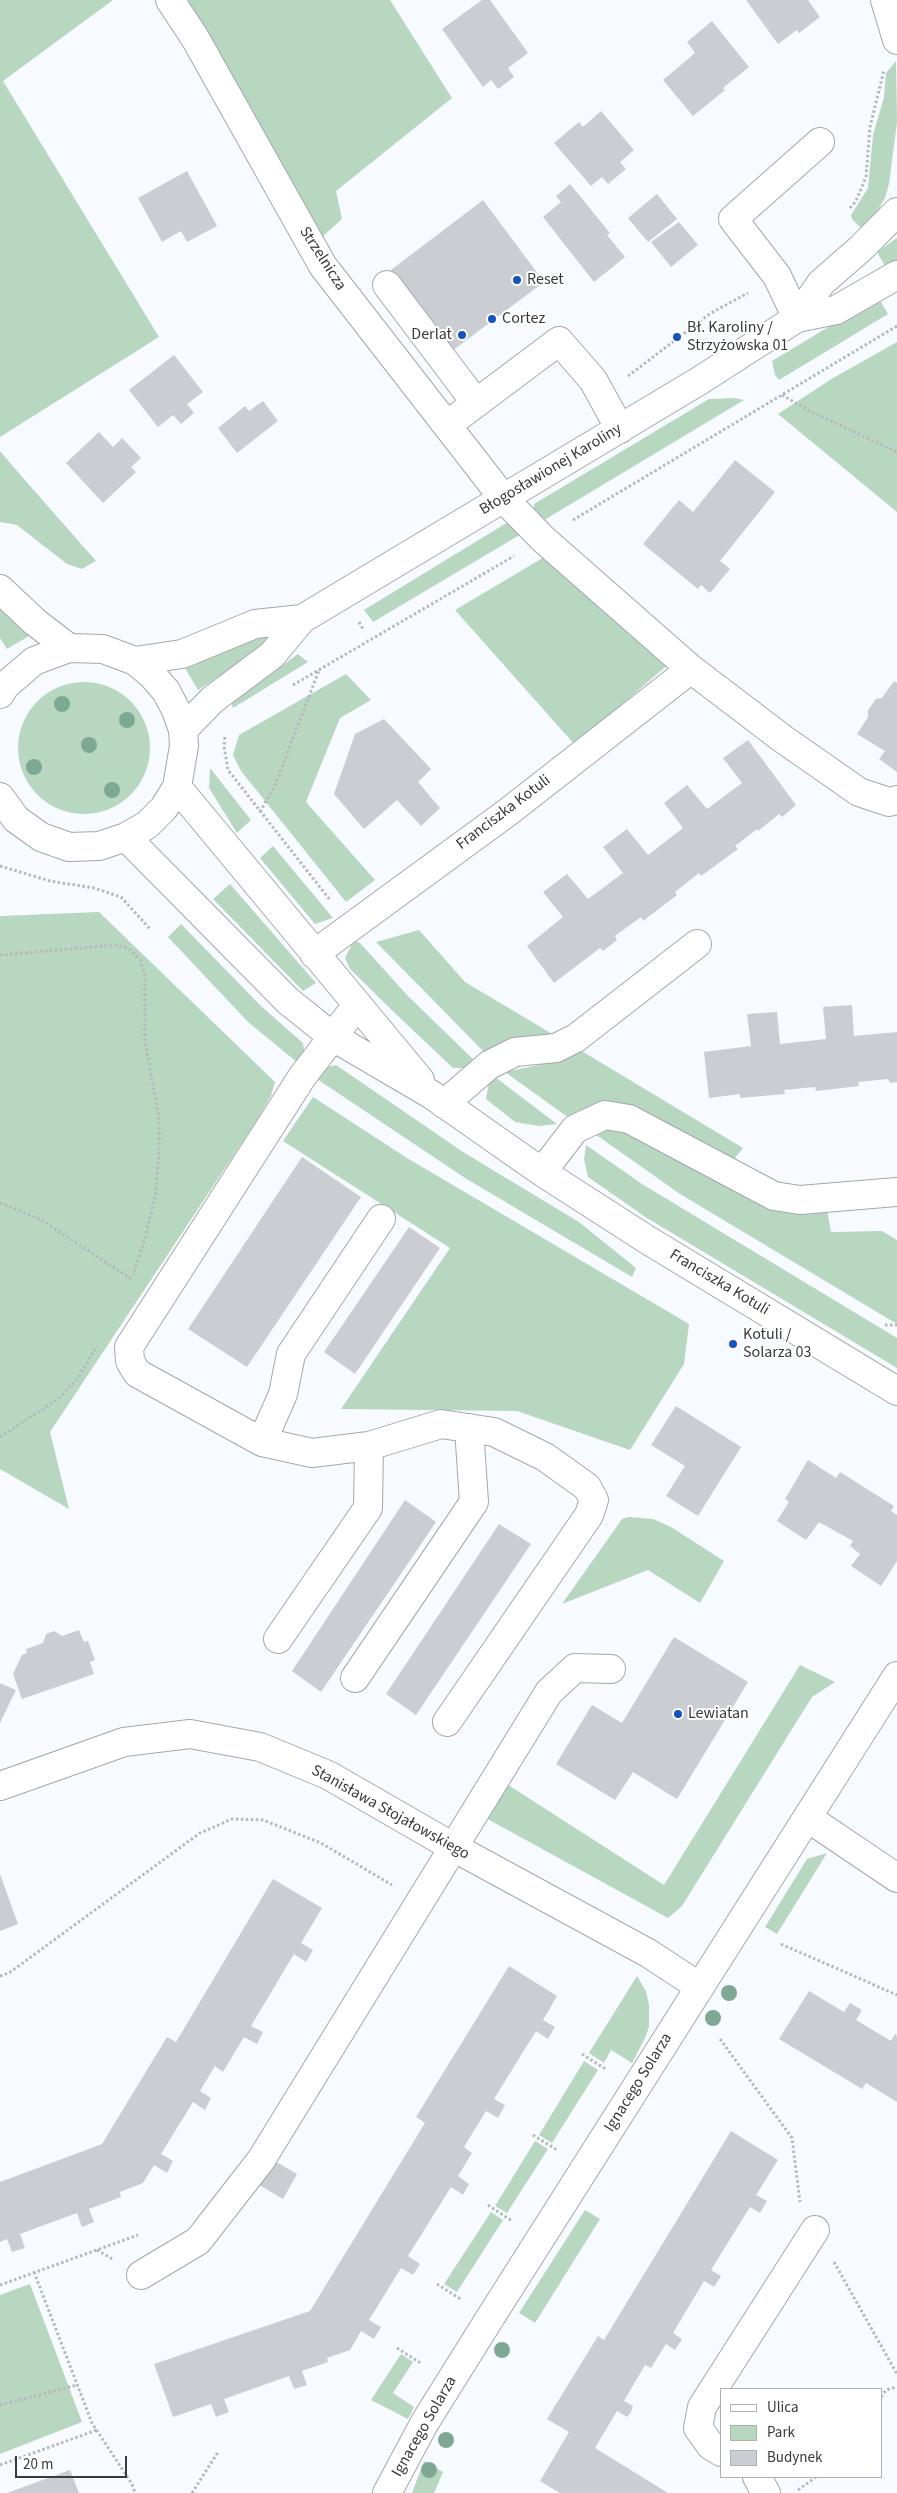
<!DOCTYPE html>
<html>
<head>
<meta charset="utf-8">
<style>
  body { margin:0 }
  #map { position:relative; width:897px; height:2493px; overflow:hidden; background:#f7fbff; font-family:"Source Sans 3",sans-serif }
  canvas { display:block }
  .legend { position:absolute; left:720px; top:2388px; width:162px; height:90px; box-sizing:border-box; background:#fff; border:1px solid #afb0b1; margin:0; padding:6px 9px; list-style:none; font-size:15px; color:#383a3b }
  .legend li { display:flex; align-items:center; gap:10px; height:25px }
  .legend b { width:25px; border:1px solid #afb0b1 }
  .scale { position:absolute; left:15px; top:2456px; width:112px; height:22px; box-sizing:border-box; border:2px solid #383a3b; border-top:0; padding-left:6px; font-size:15px; line-height:18px; white-space:nowrap; color:#383a3b; -webkit-text-stroke:4px #fff; paint-order:stroke }
</style>
</head>
<body>
<div id="map">
<canvas width="897" height="2493"></canvas>
<ul class="legend">
<li><b style="height:6px;background:#fff"></b>Ulica</li>
<li><b style="height:14px;background:#b8d7c1"></b>Park</li>
<li><b style="height:14px;background:#cacdd1"></b>Budynek</li>
</ul>
<div class="scale">20 m</div>
</div>
<script>
const ctx = document.querySelector('canvas').getContext('2d');
ctx.lineJoin = 'round';
function fillPath(path, color) { ctx.fillStyle = color; ctx.fill(path, 'evenodd'); }
const toPath = rows => new Path2D(rows.map(r => 'M' + r).join(''));
function stroke(path, color, width, dash) { ctx.strokeStyle = color; ctx.lineWidth = width; ctx.lineCap = dash ? 'butt' : 'round'; ctx.setLineDash(dash || []); ctx.stroke(path); }
function drawText(font, color, halo, rows, align = 'center') {
  ctx.font = font + ' "Source Sans 3",sans-serif'; ctx.lineWidth = 4; ctx.setLineDash([]); ctx.textBaseline = 'middle'; ctx.strokeStyle = halo; ctx.fillStyle = color; for (const [text, x, y, turn = 0] of rows) {
    ctx.save(); ctx.translate(x, y); ctx.rotate((+turn || 0) * Math.PI / 180); ctx.textAlign = isNaN(turn) ? turn : align; if (halo) ctx.strokeText(text, 0, 0); ctx.fillText(text, 0, 0); ctx.restore();
  }
}
fillPath(toPath([
  [0,0,113,0,3,81,159,337,0,437],
  [179,0,390,0,452,98,336,191,342,219,321,238,217,48],
  [896,61,897,122,889,184,885,198,877,212,863,230,852,219,851,215,868,188,873,135,884,97,886,73],
  [897,238,897,263,887,269,877,252],
  [878,297,888,314,779,380,775,375,772,361],
  [897,342,897,512,778,414,833,378],
  [735,398,744,400,541,522,534,515,534,504,709,399],
  [0,451,17,471,96,561,82,569,67,564,17,525,0,522],
  [508,522,523,533,373,622,364,610],
  [546,556,671,662,575,745,455,610],
  [0,606,29,636,7,649,0,638],
  [266,629,273,642,198,690,185,668],
  [298,654,308,662,233,708,231,702],
  [346,674,371,700,340,718,306,802,375,880,346,902,241,771,233,755,239,735],
  '18 748a66 66 0 1 1 132 0a66 66 0 1 1-132 0Z',
  [210,768,251,820,237,833,209,788],
  [273,846,333,918,315,924,260,858],
  [230,884,316,983,303,991,213,899],
  [99,912,275,1082,271,1096,255,1123,50,1432,69,1509,0,1469,0,916],
  [181,924,262,1007,303,1043,305,1055,298,1063,248,1022,168,937],
  [419,930,465,982,559,1038,483,1051,376,942],
  [354,940,360,943,408,996,475,1061,465,1068,453,1068,401,1019,350,969,345,958],
  [580,1050,743,1148,731,1163,631,1108,569,1118,505,1072,557,1061],
  [336,1065,463,1152,579,1222,636,1268,632,1277,465,1178,317,1079,327,1067],
  [495,1077,557,1124,539,1126,515,1122,486,1099,489,1083],
  [313,1097,407,1158,689,1324,684,1364,630,1450,517,1411,341,1409,450,1248,283,1141],
  [613,1128,827,1209,831,1232,882,1231,897,1240,897,1324,680,1194,595,1134],
  [586,1145,642,1184,897,1338,897,1368,647,1218,588,1177,584,1159],
  [629,1517,653,1519,671,1527,724,1561,700,1603,648,1570,562,1604,622,1519],
  [800,1665,835,1682,812,1697,682,1906,668,1918,482,1816,502,1781,664,1885],
  [827,1853,777,1934,765,1927,807,1859],
  [637,1976,646,1991,649,2005,649,2027,645,2038,632,2063,611,2050,604,2063,589,2053],
  [584,2061,598,2070,552,2143,539,2135],
  [535,2141,548,2149,507,2213,495,2206],
  [585,2210,600,2219,535,2323,519,2313],
  [491,2212,503,2220,457,2292,444,2284],
  [30,2284,82,2422,0,2454,0,2295],
  [401,2354,413,2362,393,2393,414,2407,408,2419,371,2400],
  [424,2461,443,2472,434,2493,412,2493]
]), '#b8d7c1');
fillPath(toPath([
  [482,0,490,0,528,53,508,68,514,77,498,89,491,80,483,87,442,29],
  [746,0,808,0,820,17,799,33,797,30,778,44],
  [712,21,749,67,723,88,725,90,693,116,663,80,695,53,687,42],
  [601,111,634,150,620,162,626,169,608,184,602,177,591,186,554,143,579,122,583,127],
  [187,171,217,226,187,242,181,231,162,242,138,198],
  [570,184,610,233,607,235,625,257,594,282,543,217,561,202,556,196],
  [657,194,677,219,648,242,628,218],
  [483,200,544,282,452,351,391,270],
  [679,222,698,245,671,267,651,242],
  [174,355,203,392,187,404,194,413,181,424,173,415,158,427,129,390],
  [263,401,278,421,237,453,218,428,245,406,249,411],
  [99,432,113,447,122,438,141,458,131,467,136,472,103,503,66,463],
  [735,460,775,492,720,561,730,569,710,593,701,585,698,589,643,544,679,500,693,512],
  [894,681,897,683,897,772,879,759,885,751,857,734,868,717,868,710,876,699,882,698],
  [384,719,431,769,418,782,440,808,421,826,397,800,364,829,334,794,355,734],
  [748,740,796,805,782,817,779,814,758,831,757,829,735,846,738,849,701,876,699,873,675,892,677,895,643,921,641,917,615,936,617,940,603,951,600,948,554,983,527,946,563,917,543,892,567,874,588,899,623,873,603,847,627,829,648,855,683,828,664,803,687,785,707,809,742,783,723,758],
  [852,1005,854,1036,897,1032,897,1082,890,1083,888,1079,858,1082,859,1086,816,1091,815,1087,784,1090,785,1094,740,1098,740,1094,709,1098,704,1052,751,1046,747,1014,777,1012,780,1044,826,1039,823,1007],
  [302,1157,361,1197,247,1367,188,1329],
  [409,1227,440,1248,355,1374,324,1352],
  [676,1406,741,1447,698,1516,666,1496,685,1466,651,1445],
  [808,1460,836,1478,840,1472,894,1506,891,1511,897,1515,897,1561,881,1586,851,1566,860,1554,850,1546,853,1541,819,1522,806,1540,777,1521,789,1502,785,1499],
  [405,1500,436,1522,321,1692,292,1671],
  [499,1524,531,1544,416,1715,386,1694],
  [79,1630,84,1642,88,1641,95,1660,90,1662,94,1674,22,1699,13,1674,22,1655,27,1653,26,1649,43,1643,46,1634,54,1631,62,1636],
  [674,1637,748,1682,677,1799,633,1772,615,1800,556,1764,592,1705,622,1723],
  [0,1683,16,1690,0,1723],
  [0,1874,18,1924,0,1931],
  [273,1879,322,1908,301,1943,313,1950,306,1962,294,1954,251,2026,263,2032,257,2044,244,2037,223,2072,215,2066,200,2091,211,2098,205,2110,193,2102,161,2154,173,2161,167,2173,154,2165,143,2183,120,2192,121,2197,89,2209,94,2222,82,2227,77,2213,20,2234,25,2248,12,2252,7,2239,0,2242,0,2182,102,2144,167,2037,176,2042],
  [509,1966,557,1996,543,2020,555,2027,548,2039,536,2031,494,2099,505,2105,498,2118,486,2111,464,2147,472,2153,458,2176,469,2184,463,2195,451,2187,408,2256,420,2264,413,2275,401,2268,369,2320,381,2327,374,2339,361,2331,350,2350,327,2358,328,2362,302,2371,307,2385,294,2389,289,2376,224,2399,229,2412,216,2417,211,2404,173,2417,154,2364,310,2311,425,2123,416,2117],
  [809,1991,844,2012,850,2003,862,2010,856,2020,891,2041,895,2034,897,2036,897,2102,866,2083,862,2089,779,2039],
  [731,2131,778,2160,756,2195,767,2201,760,2213,750,2207,711,2270,721,2276,714,2287,704,2281,673,2333,682,2339,679,2344,675,2350,666,2344,651,2368,645,2365,624,2401,633,2406,631,2412,627,2417,617,2411,595,2448,668,2493,560,2493,540,2481,569,2432,547,2419,598,2336,604,2340],
  [273,2160,297,2174,283,2199,259,2185],
  [70,2470,79,2493,7,2493]
]), '#cacdd1');
const minor = toPath([
  [170,0,195,38,323,266,504,499,543,539,691,669,783,739,859,792,889,802,897,800],
  [885,0,897,40],
  [387,285,476,403],
  [797,318,777,276,733,219,820,142],
  [797,318,821,283,860,249,897,212],
  [447,425,559,341,593,380,620,429],
  [0,589,35,622,69,648],
  [135,661,182,654,255,624,302,619],
  [0,694,5,686,34,661,69,648,103,649,135,661,152,675,166,691,176,710,183,730,184,746,177,787,164,808,147,825,126,837,99,846,69,847,41,837,16,819,0,797],
  [183,730,212,700,272,655,302,619,699,381,797,318,836,310,897,275],
  [177,787,420,1080],
  [126,837,288,1001,333,1037,432,1095,542,1172,646,1239,897,1391],
  [314,954,508,812,691,669],
  [357,1005,302,1077,129,1347,130,1361,137,1373,262,1442,312,1453,369,1446,441,1424,494,1432,545,1457,587,1487,594,1500,589,1515,447,1722],
  [444,1104,489,1065,515,1052,556,1048,576,1038,697,944],
  [542,1172,575,1129,605,1115,629,1119,774,1196,800,1200,897,1192],
  [262,1442,283,1394,291,1354,381,1219],
  [278,1639,368,1508,369,1446],
  [355,1678,474,1502,469,1428],
  [0,1786,124,1742,190,1734,260,1747,328,1775,453,1847,648,1953,700,1987],
  [808,1818,897,1878],
  [141,2275,198,2241,261,2160,549,1692,575,1668,611,1669],
  [721,2452,711,2446,698,2428,702,2407,815,2230],
  [757,2477,766,2493],
  [387,2493,425,2422,490,2318,897,1676]
]);
stroke(minor, '#a4a7ab', 30);
stroke(toPath([
  [850,208,856,201,866,177,870,127,884,70],
  [628,376,711,313,748,293],
  [782,395,810,411,897,452],
  [573,520,897,326],
  [359,622,364,631],
  [293,685,514,556],
  [225,737,224,746,228,770,330,900],
  [260,812,275,785,319,670],
  [0,866,50,881,94,888,121,897,151,930],
  [0,955,116,945,128,948,140,960,145,975,145,1041,159,1119,159,1149,156,1193,145,1238,133,1275],
  [0,1203,40,1219,131,1279],
  [885,1325,897,1325],
  [0,1437,58,1399,78,1378,95,1349],
  [781,1944,897,1995],
  [0,1976,9,1973,200,1833,232,1819,263,1820,321,1843,392,1885],
  [720,2039,792,2138,800,2202],
  [582,2054,607,2070],
  [533,2135,557,2150],
  [488,2205,512,2221],
  [97,2250,114,2260],
  [834,2262,897,2374],
  [34,2272,92,2423,132,2484,135,2493],
  [437,2284,462,2300],
  [0,2285,138,2235],
  [397,2348,422,2364],
  [881,2397,886,2390,897,2387],
  [0,2405,77,2385],
  [0,2465,97,2430],
  [798,2490,816,2477],
  [192,2493,218,2452]
]), '#b5b9bc', 3, [2.5, 2.5]);
stroke(minor, '#fff', 28);
ctx.fillStyle = '#7fa894';
for (const [x, y] of [
  [62,704],
  [127,720],
  [89,745],
  [34,767],
  [112,790],
  [729,1993],
  [713,2018],
  [502,2350],
  [446,2440],
  [429,2470]
]) { ctx.beginPath(); ctx.arc(x, y, 8, 0, 2 * Math.PI); ctx.fill(); }
for (const [x, y, r, color] of [
  [517,280,5,"#1653bf"],
  [492,319,5,"#1653bf"],
  [462,335,5,"#1653bf"],
  [677,337,5,"#1653bf"],
  [733,1344,5,"#1653bf"],
  [678,1714,5,"#1653bf"]
]) { const dot = new Path2D(); dot.arc(x, y, r, 0, 2 * Math.PI); ctx.fillStyle = color; ctx.fill(dot); stroke(dot, '#fff', 2); }
drawText('16px', '#383a3b', '#fff', [
  ["Strzelnicza",322,259,57],
  ["Błogosławionej Karoliny",551,470,-31],
  ["Franciszka Kotuli",504,813,-37],
  ["Franciszka Kotuli",719,1283,31],
  ["Stanisława Stojałowskiego",390,1813,29],
  ["Ignacego Solarza",639,2083,-58],
  ["Ignacego Solarza",425,2427,-60]
]);
drawText('16px', '#383a3b', '#fff', [
  ["Reset",527,280],
  ["Cortez",502,319],
  ["Bł. Karoliny /",687,328],
  ["Strzyżowska 01",687,346],
  ["Derlat",452,335,"right"],
  ["Kotuli /",743,1335],
  ["Solarza 03",743,1353],
  ["Lewiatan",688,1714]
], 'left');
</script>
</body>
</html>
